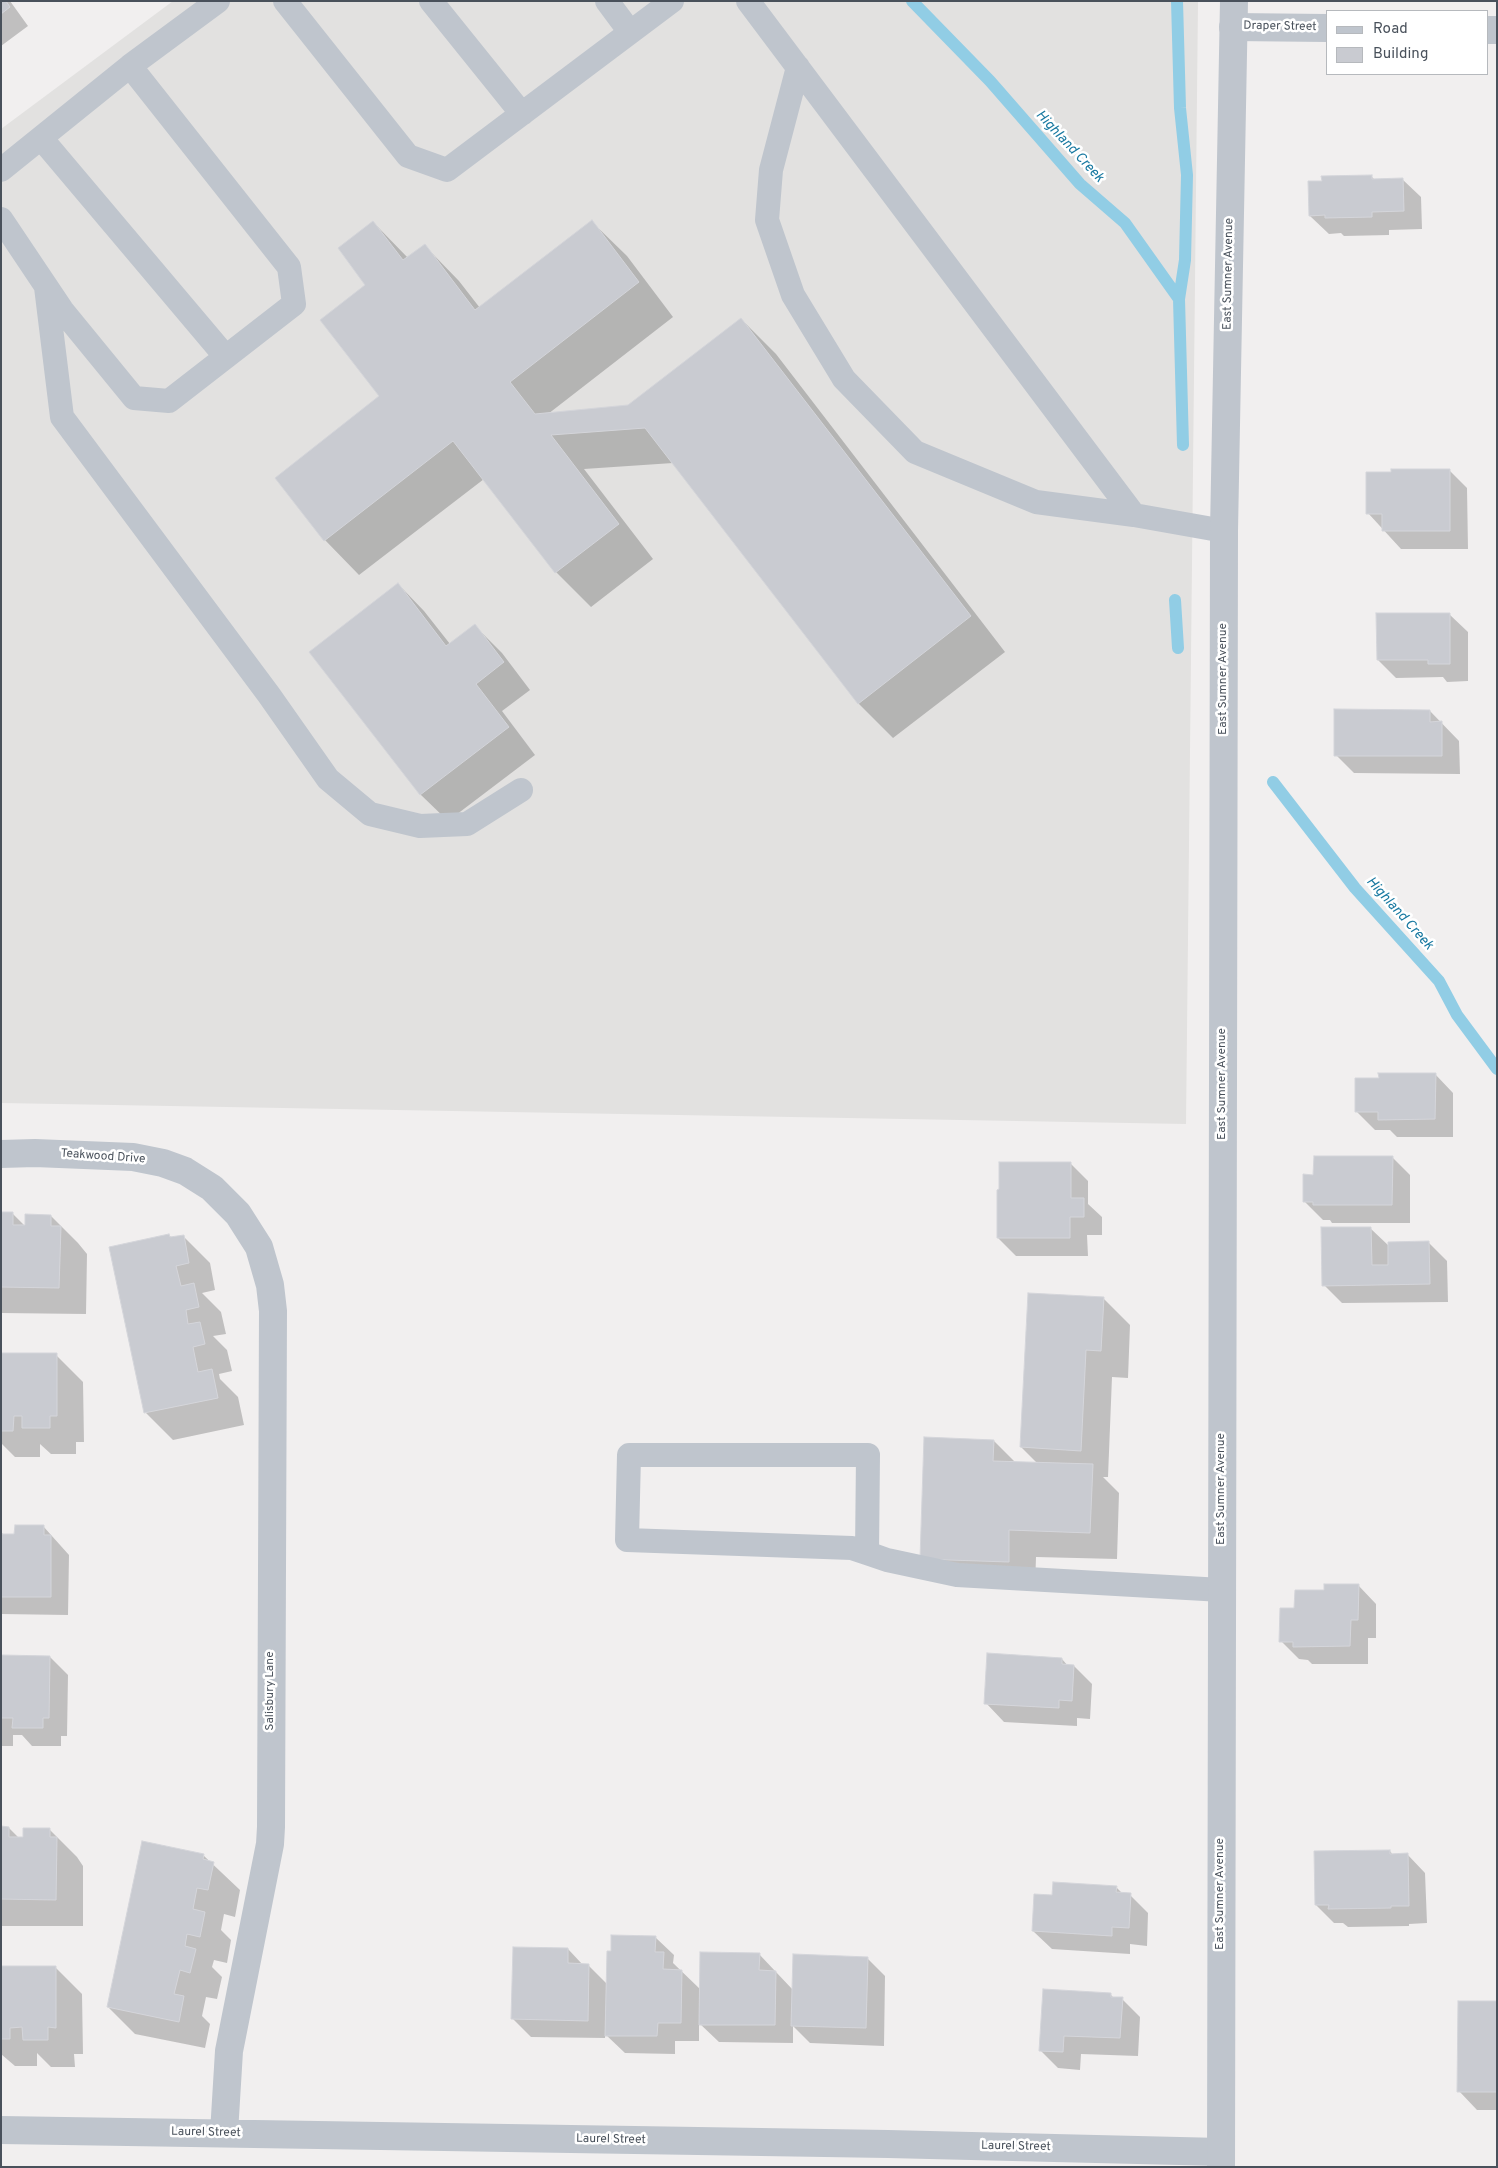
<!DOCTYPE html>
<html>
<head>
<meta charset="utf-8">
<style>
  body { margin:0 }
  #map { position:relative; width:1498px; height:2168px; overflow:hidden; background:#f1efef; font-family:Overpass,sans-serif }
  canvas { display:block }
  .frame { position:absolute; inset:0; border:2px solid #49515b; pointer-events:none }
  .legend { position:absolute; left:1326px; top:10px; width:162px; height:65px; box-sizing:border-box; background:#fff; border:1px solid #b6b9bd; margin:0; padding:6px 9px; list-style:none; font-size:15px; color:#49515b }
  .legend li { display:flex; align-items:center; gap:10px; height:25px }
  .legend b { width:25px; border:1px solid #b6b9bd }
</style>
</head>
<body>
<div id="map">
<canvas width="1498" height="2168"></canvas>
<div class="frame"></div>
<ul class="legend">
<li><b style="height:6px;background:#bfc5cd"></b>Road</li>
<li><b style="height:14px;background:#c9cbd1"></b>Building</li>
</ul>
</div>
<script>
const ctx = document.querySelector('canvas').getContext('2d');
ctx.lineJoin = 'round';
function fillPath(path, color) { ctx.fillStyle = color; ctx.fill(path, 'evenodd'); }
const toPath = rows => new Path2D(rows.map(r => 'M' + r).join(''));
function stroke(path, color, width, dash) { ctx.strokeStyle = color; ctx.lineWidth = width; ctx.lineCap = dash ? 'butt' : 'round'; ctx.setLineDash(dash || []); ctx.stroke(path); }
function drawText(font, color, halo, rows, align = 'center') {
  ctx.font = font + ' Overpass,sans-serif'; ctx.lineWidth = 5; ctx.setLineDash([]); ctx.textBaseline = 'middle'; ctx.strokeStyle = halo; ctx.fillStyle = color; for (const [text, x, y, turn = 0] of rows) {
    ctx.save(); ctx.translate(x, y); ctx.rotate((+turn || 0) * Math.PI / 180); ctx.textAlign = isNaN(turn) ? turn : align; if (halo) ctx.strokeText(text, 0, 0); ctx.fillText(text, 0, 0); ctx.restore();
  }
}
fillPath(toPath([
  [173,1,1198,1,1186,1124,1,1103,1,129]
]), '#e2e1e0');
fillPath(toPath([
  [1,1,10,1,28,26,1,46],
  [1371,176,1375,180,1402,179,1421,197,1422,229,1389,230,1389,235,1344,236,1341,233,1329,234,1310,216],
  [373,222,408,258,425,246,459,281,480,308,592,222,627,256,673,317,548,414,629,406,741,319,776,354,1005,652,893,738,858,703,673,463,584,469,653,559,591,607,556,572,484,479,359,575,325,540,381,397,367,285],
  [1449,470,1467,488,1468,549,1401,549,1368,513],
  [398,584,424,611,450,644,475,626,502,653,530,690,502,711,535,755,448,821,421,795,310,652],
  [1449,614,1468,632,1468,681,1447,682,1443,677,1396,678,1378,660],
  [1430,711,1459,741,1460,774,1354,773,1336,755],
  [1435,1074,1453,1093,1453,1137,1397,1137,1390,1130,1375,1130,1357,1112,1380,1079],
  [1392,1157,1410,1175,1410,1223,1332,1223,1330,1220,1323,1220,1305,1202,1315,1176],
  [1070,1163,1088,1181,1088,1204,1102,1217,1102,1235,1087,1235,1088,1256,1016,1256,998,1238],
  [1,1213,13,1214,26,1227,51,1216,78,1243,87,1254,86,1314,1,1313],
  [1370,1228,1389,1246,1429,1243,1447,1261,1448,1302,1342,1303,1324,1285],
  [169,1235,172,1238,183,1236,210,1263,215,1290,202,1293,221,1312,226,1334,213,1336,227,1350,232,1371,219,1374,220,1379,238,1397,244,1425,173,1440,146,1413],
  [1103,1298,1130,1325,1128,1378,1112,1377,1108,1477,1103,1477,1119,1493,1117,1559,1036,1557,1035,1588,921,1558,994,1441,1016,1463,1038,1464,1021,1447],
  [1,1354,56,1355,83,1382,84,1442,76,1442,76,1454,51,1454,40,1444,40,1457,15,1457,2,1444,1,1455],
  [43,1526,69,1555,68,1615,1,1614,1,1532,5,1536,16,1536],
  [1358,1585,1376,1604,1376,1638,1368,1638,1368,1664,1312,1664,1308,1660,1299,1659,1281,1641,1295,1610,1325,1592],
  [1,1657,50,1657,68,1675,67,1736,61,1736,61,1746,32,1746,22,1735,13,1735,13,1746,1,1746],
  [1062,1659,1068,1666,1074,1666,1092,1684,1090,1719,1077,1718,1077,1726,1004,1722,986,1703],
  [1,1828,9,1828,19,1838,50,1830,77,1857,83,1866,83,1926,1,1926],
  [1390,1851,1393,1855,1407,1854,1425,1873,1427,1923,1409,1924,1409,1926,1348,1927,1343,1923,1334,1923,1316,1905],
  [203,1855,240,1890,235,1917,224,1914,221,1930,231,1940,227,1963,214,1960,212,1967,222,1977,217,1999,206,1997,202,2016,210,2024,205,2048,135,2034,108,2007],
  [1117,1888,1123,1894,1130,1895,1148,1913,1147,1946,1130,1944,1130,1954,1052,1949,1033,1931,1054,1897],
  [655,1937,674,1955,673,1963,701,1990,759,1954,793,1990,867,1958,885,1976,884,2046,810,2043,793,2026,793,2043,719,2042,699,2023,699,2041,675,2041,675,2054,625,2053,605,2034,605,2038,531,2037,513,2019,568,1949,583,1965,588,1965,607,1984],
  [1,1967,55,1967,82,1994,83,2054,74,2054,75,2067,51,2067,37,2053,37,2066,15,2066,1,2054],
  [1111,1995,1114,1998,1122,1999,1140,2017,1138,2056,1081,2054,1080,2070,1058,2068,1040,2050],
  [1497,2002,1497,2110,1477,2110,1459,2091]
]), '#0003');
stroke(toPath([
  [912,1,990,81,1080,184,1125,223,1179,299,1183,445],
  [1177,1,1180,108,1187,175,1185,260,1179,299],
  [1175,600,1178,648],
  [1273,782,1355,888,1439,981,1457,1015,1497,1069]
]), '#91cde5', 12);
const building = toPath([
  [1,1,6,1,10,7,1,14,1,1],
  [1372,175,1372,179,1403,178,1404,211,1372,212,1372,217,1325,218,1325,215,1309,216,1308,181,1322,181,1321,176,1372,175],
  [592,220,639,282,510,382,535,414,628,405,741,318,971,616,858,704,645,428,551,435,619,524,555,573,453,441,324,541,275,478,379,396,320,320,365,285,338,248,373,221,403,260,425,244,475,310,592,220],
  [1391,469,1450,469,1450,531,1382,531,1382,514,1366,514,1366,472,1391,472,1391,469],
  [398,583,446,646,475,624,504,662,476,684,509,727,420,795,309,652,398,583],
  [1376,613,1450,613,1450,664,1428,664,1428,660,1377,660,1376,613],
  [1334,709,1430,710,1430,722,1442,721,1442,756,1334,756,1334,709],
  [1378,1073,1436,1073,1435,1119,1378,1120,1378,1112,1355,1112,1355,1078,1379,1078,1378,1073],
  [1314,1156,1393,1156,1392,1205,1313,1205,1313,1202,1303,1202,1303,1174,1313,1175,1314,1156],
  [999,1162,1071,1162,1071,1198,1084,1198,1084,1217,1070,1217,1070,1238,997,1238,997,1190,999,1189,999,1162],
  [1,1212,13,1212,13,1225,25,1225,25,1214,51,1215,51,1226,61,1226,59,1288,1,1287,1,1212],
  [1321,1227,1371,1227,1372,1265,1388,1265,1388,1242,1429,1241,1430,1284,1322,1286,1321,1227],
  [169,1234,170,1237,184,1235,189,1263,176,1266,181,1286,194,1283,199,1307,186,1310,188,1324,200,1322,205,1344,193,1347,198,1372,212,1369,218,1398,144,1413,109,1247,169,1234],
  [1028,1293,1104,1297,1101,1351,1086,1350,1081,1451,1020,1447,1028,1293],
  [1,1353,57,1353,57,1416,50,1416,50,1428,22,1428,22,1416,14,1416,13,1431,1,1431,1,1353],
  [924,1437,994,1440,993,1461,1093,1464,1090,1533,1009,1530,1009,1562,920,1559,924,1437],
  [15,1525,44,1525,44,1535,51,1535,51,1597,1,1597,1,1534,14,1534,15,1525],
  [1324,1584,1359,1584,1358,1620,1351,1620,1350,1646,1293,1647,1293,1642,1279,1642,1280,1608,1294,1608,1295,1590,1324,1590,1324,1584],
  [987,1653,1062,1658,1062,1664,1074,1665,1072,1701,1059,1700,1059,1708,984,1704,987,1653],
  [1,1655,50,1656,49,1718,43,1718,43,1728,12,1728,13,1718,1,1718,1,1655],
  [1,1826,9,1827,9,1837,23,1837,23,1828,50,1828,50,1837,57,1837,56,1900,1,1899,1,1826],
  [142,1841,204,1854,203,1859,214,1862,208,1890,197,1888,193,1909,205,1912,200,1937,187,1934,185,1946,196,1949,190,1973,180,1970,174,1994,184,1996,179,2022,107,2007,142,1841],
  [1390,1850,1390,1854,1408,1853,1409,1906,1391,1906,1391,1908,1328,1909,1329,1905,1315,1905,1314,1851,1390,1850],
  [1053,1882,1117,1886,1116,1892,1131,1893,1129,1928,1112,1927,1112,1936,1032,1931,1034,1894,1052,1895,1053,1882],
  [611,1935,656,1936,655,1952,664,1952,663,1969,682,1970,681,2023,658,2023,657,2036,605,2036,607,1951,611,1951,611,1935],
  [513,1947,568,1948,568,1963,589,1964,588,2021,511,2019,513,1947],
  [700,1952,760,1953,759,1970,776,1971,775,2025,699,2025,700,1952],
  [793,1954,868,1957,866,2028,791,2026,793,1954],
  [1,1966,56,1966,56,2028,48,2027,48,2040,23,2040,22,2027,10,2028,10,2039,1,2039,1,1966],
  [1043,1989,1111,1993,1111,1997,1123,1997,1120,2038,1064,2036,1063,2052,1039,2051,1043,1989],
  [1458,2001,1497,2001,1497,2092,1457,2092,1458,2001]
]);
fillPath(building, '#c9cbd1');
stroke(building, '#d4d5da', 1);
stroke(toPath([
  [285,1,408,156,447,170,672,1],
  [431,1,522,114],
  [607,1,630,32],
  [748,1,1134,515,1224,531],
  [798,67,771,170,767,220,793,295,844,379,915,452,1036,502,1134,515],
  [41,138,225,356],
  [1,170,130,66,218,1],
  [1,219,62,310,134,398,169,401,294,304,289,267,130,66],
  [46,287,62,417,269,695,328,779,370,814,420,826,467,824,521,790],
  [867,1553,868,1455,629,1455,627,1540,852,1548,867,1553,887,1560,957,1575,1222,1590]
]), '#bfc5cd', 24);
stroke(toPath([
  [1233,27,1327,28],
  [1487,30,1497,30],
  [1,1154,35,1153,133,1157,163,1163,185,1171,212,1188,238,1214,259,1247,270,1285,273,1311,271,1827,270,1844,229,2051,224,2133],
  [1,2130,888,2144,1221,2152]
]), '#bfc5cd', 28);
stroke(toPath([
  [1221,2167,1224,531,1234,1]
]), '#bfc5cd', 28);
drawText('12px', '#49515b', '#fff', [
  ["Draper Street",1280,27,1],
  ["East Sumner Avenue",1229,274,-89],
  ["East Sumner Avenue",1224,679,-90],
  ["East Sumner Avenue",1223,1084,-90],
  ["Teakwood Drive",103,1157,4],
  ["East Sumner Avenue",1222,1489,-90],
  ["Salisbury Lane",271,1691,-90],
  ["East Sumner Avenue",1221,1894,-90],
  ["Laurel Street",206,2133,1],
  ["Laurel Street",611,2140,1],
  ["Laurel Street",1016,2147,1]
]);
drawText('italic 14px', '#1778a0', '#fff', [
  ["Highland Creek",1069,147,47],
  ["Highland Creek",1399,914,48]
]);
</script>
</body>
</html>
